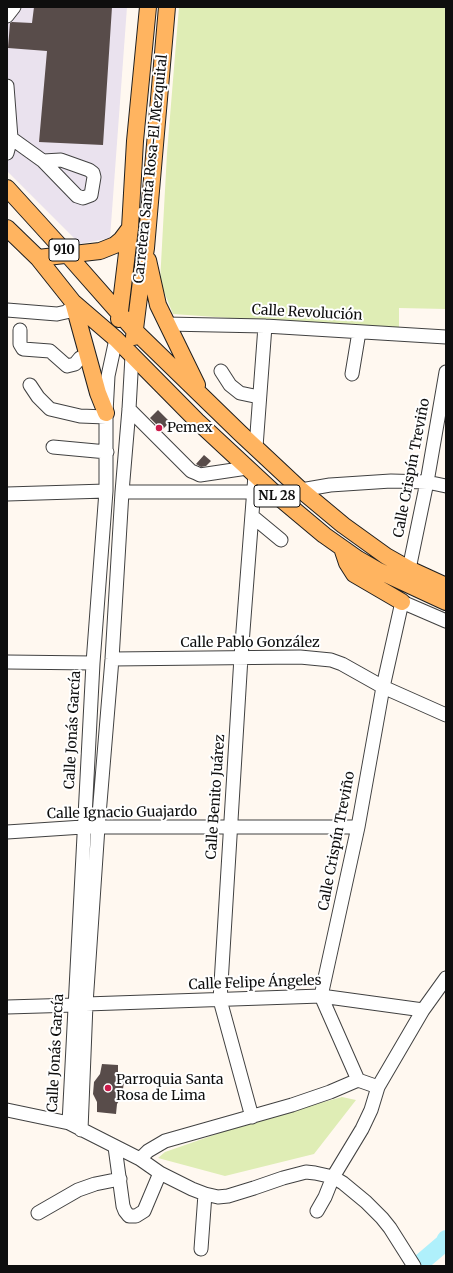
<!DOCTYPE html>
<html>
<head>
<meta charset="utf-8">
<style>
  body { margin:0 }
  #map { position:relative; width:453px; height:1273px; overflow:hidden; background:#fff8f0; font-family:Merriweather,serif }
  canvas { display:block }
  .frame { position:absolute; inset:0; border:8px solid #0e0e0e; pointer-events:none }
</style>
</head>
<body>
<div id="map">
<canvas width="453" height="1273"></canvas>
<div class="frame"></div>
</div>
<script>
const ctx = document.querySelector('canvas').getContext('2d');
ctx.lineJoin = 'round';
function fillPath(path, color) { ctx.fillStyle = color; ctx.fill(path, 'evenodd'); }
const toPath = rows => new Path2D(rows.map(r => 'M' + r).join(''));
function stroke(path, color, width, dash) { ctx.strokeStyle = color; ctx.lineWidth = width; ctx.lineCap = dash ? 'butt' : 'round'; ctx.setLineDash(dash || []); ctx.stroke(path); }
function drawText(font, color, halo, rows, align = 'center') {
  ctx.font = font + ' Merriweather,serif'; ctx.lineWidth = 4; ctx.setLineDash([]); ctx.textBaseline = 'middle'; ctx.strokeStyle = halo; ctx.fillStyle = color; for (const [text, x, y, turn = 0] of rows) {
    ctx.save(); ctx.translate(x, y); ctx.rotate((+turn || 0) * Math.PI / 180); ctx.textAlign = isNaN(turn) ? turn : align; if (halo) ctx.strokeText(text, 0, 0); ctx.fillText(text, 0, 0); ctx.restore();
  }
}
fillPath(toPath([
  [7,7,127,7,110,238,80,244,7,171]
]), '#eae2ee');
fillPath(toPath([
  [179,7,446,7,446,309,399,308,399,330,173,314,160,282,167,153],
  [342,1097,356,1100,314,1154,225,1176,158,1158,165,1152,254,1121]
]), '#dfedb5');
stroke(toPath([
  [417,1266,444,1243,446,1239]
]), '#aff0fb', 18);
fillPath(toPath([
  [34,7,112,7,103,145,39,142,47,51,8,48,10,23,12,22,32,23],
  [158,410,170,422,162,430,168,436,150,418],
  [204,455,211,461,206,466,201,467,196,464],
  [102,1064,118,1065,118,1074,124,1082,122,1096,117,1104,116,1114,97,1112,97,1102,93,1094,94,1082,100,1074]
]), '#584c4a');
const minor = toPath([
  [7,16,14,7],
  [7,86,11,138],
  [7,153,11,138,43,161,77,196,83,198,91,195,94,177,93,173,89,170,61,160,43,161],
  [7,310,57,314,66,312,70,309,73,302],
  [166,324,265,326,446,337],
  [20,330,20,344,23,349,50,351,67,366,75,364,80,358,86,355],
  [221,371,230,385,240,393,259,397],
  [352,374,359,332],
  [30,385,38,397,50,409,80,416,106,417],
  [129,409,191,471,196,473,200,475,247,468],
  [53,447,107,452],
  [256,447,265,326],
  [301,490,330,485,391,481,427,482,446,486],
  [122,492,253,492],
  [7,494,106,491],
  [252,516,281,540],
  [409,569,427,482,446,372],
  [112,659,300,657,331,660,342,664,383,687,446,715],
  [7,662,93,663],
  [7,832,83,827,358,827],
  [86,1004,321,996,423,1010],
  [7,1007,75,1005],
  [358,1080,321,996,358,827,383,687,402,602,446,621],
  [7,1110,69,1123,140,1159,160,1173,192,1189,205,1194,218,1197,228,1196,254,1188,283,1178,306,1172,315,1173,333,1177,343,1183,366,1202,382,1218,390,1228,414,1266],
  [252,1117,220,1000,241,657,255,475],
  [69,1123,93,663,106,491,106,413,108,376,116,339],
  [81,1130,86,1004,98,827,112,659,122,492,129,409,132,356],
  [115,1147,123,1206,125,1211,129,1216,136,1216,144,1211,160,1173],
  [140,1159,148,1151,165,1141,292,1105,330,1092,358,1080,378,1087],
  [317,1211,325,1197,333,1177,362,1129,371,1110,378,1087,423,1010,446,978],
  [38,1213,78,1190,95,1184,120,1179],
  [201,1249,205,1194]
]);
const major = toPath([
  [7,188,67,254,134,330,240,433,301,490,343,525,386,556,409,569,446,586],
  [7,228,38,258,73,302,116,339,197,421,281,499,324,535,358,559,377,570,446,602],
  [38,258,100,251,115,245,121,240,130,228],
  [148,260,158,305,197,385],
  [73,302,98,393,106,413],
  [119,319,130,228,135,141,148,7],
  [134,337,142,273,146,248,167,7],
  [342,548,347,563,354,574,402,602]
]);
stroke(minor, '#414141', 15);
stroke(major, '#1f1f1f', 18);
stroke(minor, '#fff', 13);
stroke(major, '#ffb460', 16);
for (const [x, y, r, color] of [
  [159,428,4,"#cb1a4a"],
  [108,1088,4,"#cb1a4a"]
]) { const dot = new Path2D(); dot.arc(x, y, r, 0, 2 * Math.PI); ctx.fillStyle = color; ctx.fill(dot); stroke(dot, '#fff', 1.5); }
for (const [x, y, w] of [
  [64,250,30],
  [277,496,46]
]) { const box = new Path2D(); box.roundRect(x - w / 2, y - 11, w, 22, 3); ctx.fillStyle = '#fff'; ctx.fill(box); stroke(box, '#0e0e0e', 1); }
drawText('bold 13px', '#0e0e0e', null, [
  ["910",64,250],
  ["NL 28",277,496]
]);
drawText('14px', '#0e0e0e', '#fff', [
  ["Carretera Santa Rosa-El Mezquital",151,169,-84],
  ["Calle Revolución",307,313,3],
  ["Calle Crispín Treviño",412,468,-79],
  ["Calle Pablo González",250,643],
  ["Calle Jonás García",73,730,-87],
  ["Calle Benito Juárez",216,797,-86],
  ["Calle Ignacio Guajardo",122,813,-1],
  ["Calle Crispín Treviño",337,841,-79],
  ["Calle Felipe Ángeles",255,983,-2],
  ["Calle Jonás García",56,1053,-87]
]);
drawText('14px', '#0e0e0e', '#fff', [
  ["Pemex",167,428],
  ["Parroquia Santa",116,1080],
  ["Rosa de Lima",116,1096]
], 'left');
</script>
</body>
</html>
